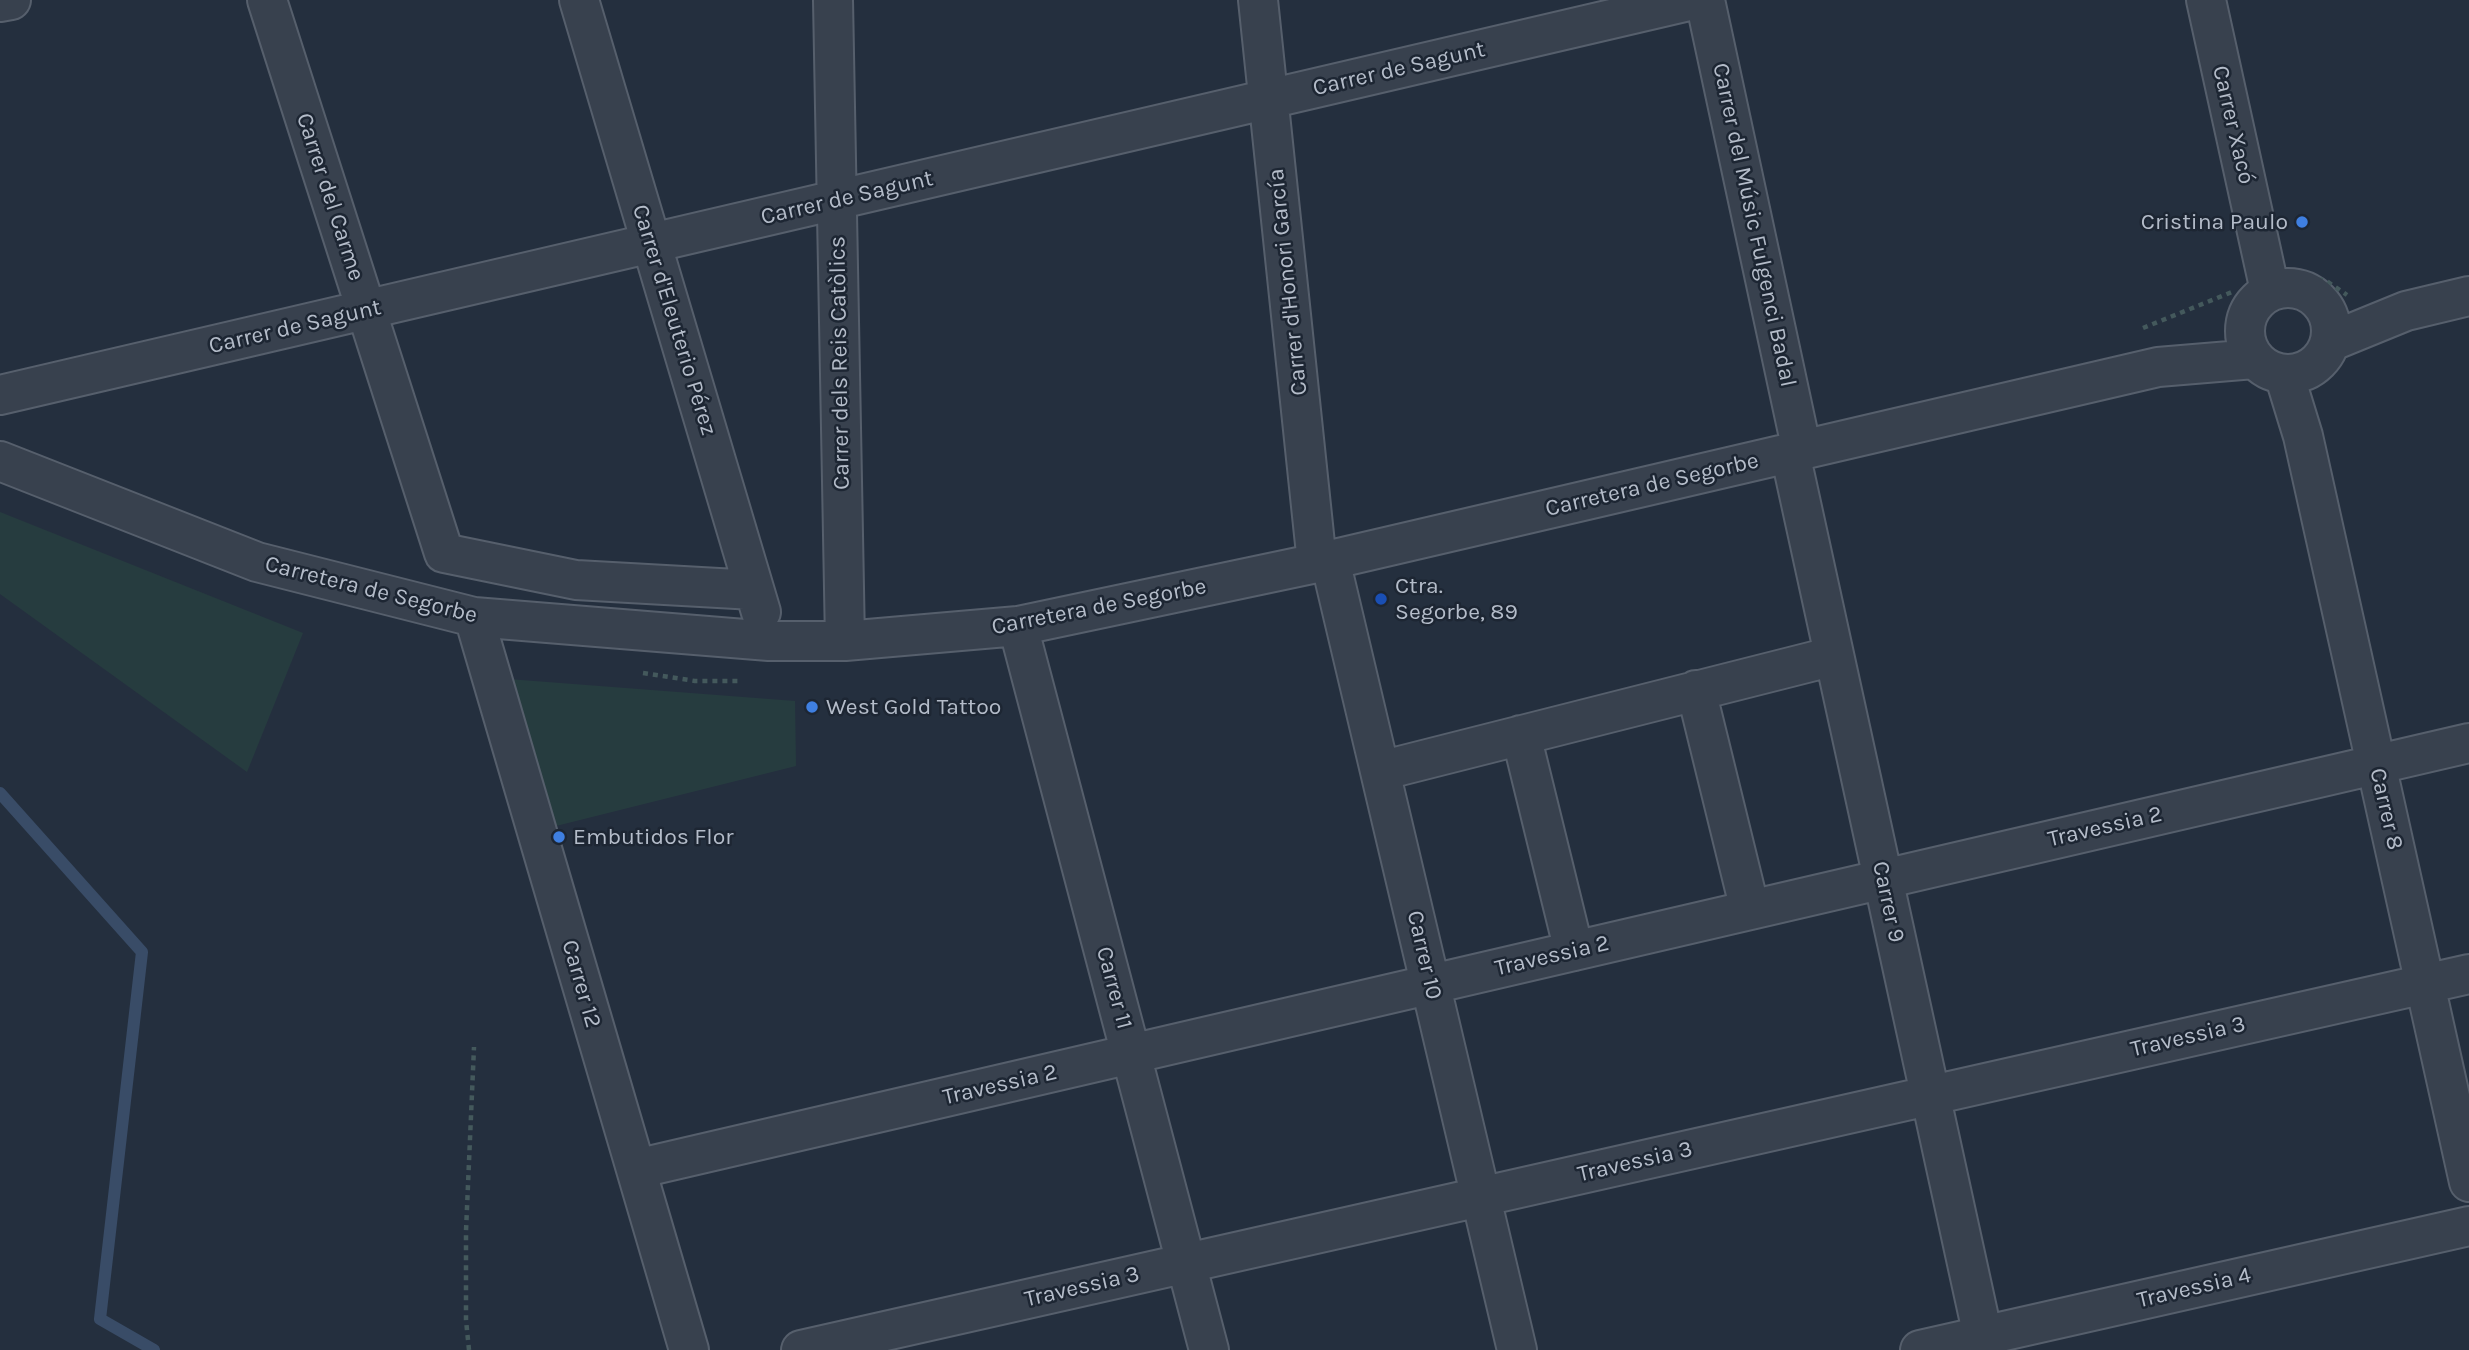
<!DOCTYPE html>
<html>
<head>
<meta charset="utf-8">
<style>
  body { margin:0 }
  canvas { display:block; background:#242f3e }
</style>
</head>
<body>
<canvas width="2469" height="1350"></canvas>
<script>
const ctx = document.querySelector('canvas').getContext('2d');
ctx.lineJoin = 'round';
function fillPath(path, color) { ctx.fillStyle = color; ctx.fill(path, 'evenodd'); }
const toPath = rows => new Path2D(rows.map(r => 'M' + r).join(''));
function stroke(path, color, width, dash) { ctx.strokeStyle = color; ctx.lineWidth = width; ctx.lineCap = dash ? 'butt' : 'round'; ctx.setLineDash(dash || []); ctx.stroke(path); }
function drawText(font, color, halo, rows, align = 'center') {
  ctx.font = font + ' Karla,sans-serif'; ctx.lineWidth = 5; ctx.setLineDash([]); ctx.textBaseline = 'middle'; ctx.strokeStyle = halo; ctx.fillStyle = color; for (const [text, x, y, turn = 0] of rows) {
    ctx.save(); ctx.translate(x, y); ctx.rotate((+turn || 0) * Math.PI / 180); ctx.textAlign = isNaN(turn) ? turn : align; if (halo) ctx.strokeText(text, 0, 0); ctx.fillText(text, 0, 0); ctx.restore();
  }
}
fillPath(toPath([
  [0,512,303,633,247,772,0,594],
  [508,679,795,701,796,766,548,828]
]), '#263c3f');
stroke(toPath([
  [0,793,142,952,100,1319,154,1350]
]), '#394c67', 12);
const minor = toPath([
  [267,0,444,553,576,580,754,590],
  [579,0,761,612],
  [833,0,845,641],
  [1258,0,1317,563],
  [1705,0,1802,451],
  [2206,0,2270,291],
  [0,2,11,0],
  '2245 331a43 43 0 1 1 86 0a43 43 0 1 1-86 0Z',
  [2330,342,2406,311,2469,296],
  [2284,374,2303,436,2469,1182],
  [0,395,1693,0],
  [1790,453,1986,1350],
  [0,461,257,562,474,617,769,641,845,641,1018,626,1317,563,2158,367,2254,359],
  [1330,560,1517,1350],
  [474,617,689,1350],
  [1018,626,1209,1350],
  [1696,690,1750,910],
  [1521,735,1574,951],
  [1380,771,1834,656],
  [636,1169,2469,743],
  [801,1350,2469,974],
  [1920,1350,2469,1226]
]);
stroke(minor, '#565f6c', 42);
stroke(toPath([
  [2308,279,2325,280,2347,295],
  [2143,328,2232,292],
  [643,673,695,681,738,681],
  [469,1350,466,1320,466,1231,474,1047]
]), '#44595c', 4.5, [5, 5]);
stroke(minor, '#38414e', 38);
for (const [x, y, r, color] of [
  [2302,222,7,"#3f7fe0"],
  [1381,599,7,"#1a4fb4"],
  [812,707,7,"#3f7fe0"],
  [559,837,7,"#3f7fe0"]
]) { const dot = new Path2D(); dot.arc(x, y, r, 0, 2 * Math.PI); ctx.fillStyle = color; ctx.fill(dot); stroke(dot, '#1d2633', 2.5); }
drawText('23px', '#b4bcc9', '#1d2633', [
  ["Carrer de Sagunt",1399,69,-13],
  ["Carrer Xacó",2233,125,77],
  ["Carrer del Carme",330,197,72],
  ["Carrer de Sagunt",847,198,-13],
  ["Carrer del Músic Fulgenci Badal",1754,225,78],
  ["Carrer d'Honori García",1288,282,-96],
  ["Carrer d'Eleuterio Pérez",674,320,73],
  ["Carrer de Sagunt",295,327,-13],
  ["Carrer dels Reis Catòlics",840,363,-91],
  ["Carretera de Segorbe",1652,485,-13],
  ["Carretera de Segorbe",371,590,14],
  ["Carretera de Segorbe",1099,607,-11],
  ["Carrer 8",2386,809,77],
  ["Travessia 2",2105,827,-13],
  ["Carrer 9",1888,902,78],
  ["Carrer 10",1424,955,77],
  ["Travessia 2",1552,956,-13],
  ["Carrer 12",581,984,74],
  ["Carrer 11",1114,988,75],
  ["Travessia 3",2188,1037,-13],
  ["Travessia 2",1000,1085,-13],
  ["Travessia 3",1635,1162,-13],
  ["Travessia 3",1082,1287,-13],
  ["Travessia 4",2194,1288,-13]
]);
drawText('23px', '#b4bcc9', '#1d2633', [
  ["Cristina Paulo",2288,222,"right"],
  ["Ctra.",1395,586],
  ["Segorbe, 89",1395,612],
  ["West Gold Tattoo",826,707],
  ["Embutidos Flor",573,837]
], 'left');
</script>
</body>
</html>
